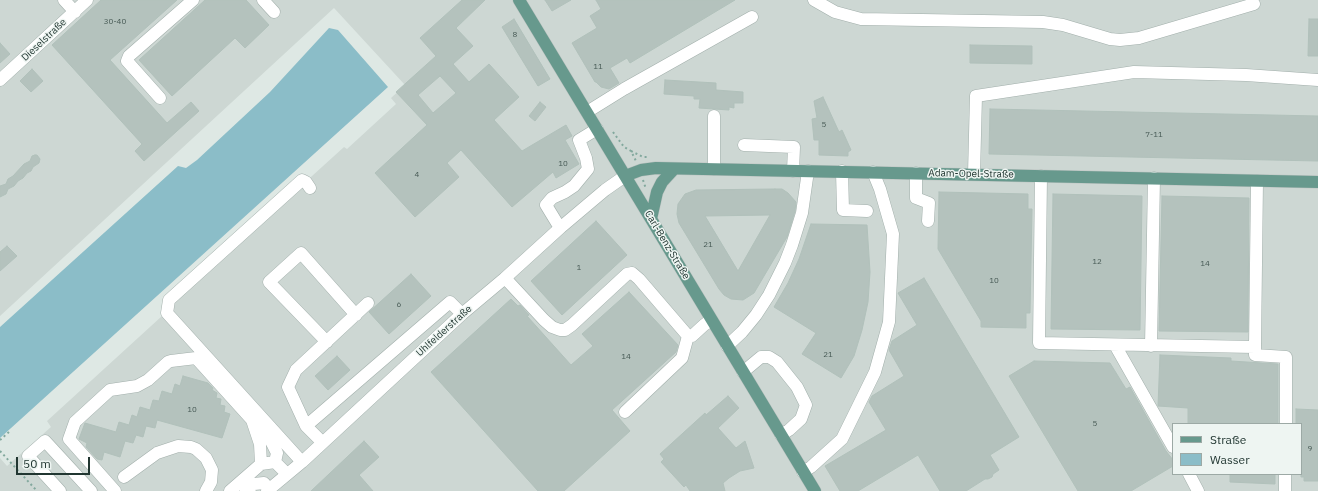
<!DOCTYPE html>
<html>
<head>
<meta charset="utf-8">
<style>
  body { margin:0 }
  #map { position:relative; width:1318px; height:491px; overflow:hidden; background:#dee8e4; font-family:"IBM Plex Sans",sans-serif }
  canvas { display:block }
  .legend { position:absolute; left:1172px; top:423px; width:130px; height:52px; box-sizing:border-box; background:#eef5f2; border:1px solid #9ca9a5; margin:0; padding:5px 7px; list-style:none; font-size:12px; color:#213631 }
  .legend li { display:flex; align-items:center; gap:8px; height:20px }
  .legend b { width:20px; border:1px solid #9ca9a5 }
  .scale { position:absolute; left:16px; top:457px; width:74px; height:18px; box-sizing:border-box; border:2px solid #213631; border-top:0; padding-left:5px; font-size:12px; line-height:14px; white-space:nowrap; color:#213631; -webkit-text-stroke:3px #eef5f2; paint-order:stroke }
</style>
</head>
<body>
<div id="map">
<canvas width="1318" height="491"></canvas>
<ul class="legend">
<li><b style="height:5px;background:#67998d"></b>Straße</li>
<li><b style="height:11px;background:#8bbdc8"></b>Wasser</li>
</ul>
<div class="scale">50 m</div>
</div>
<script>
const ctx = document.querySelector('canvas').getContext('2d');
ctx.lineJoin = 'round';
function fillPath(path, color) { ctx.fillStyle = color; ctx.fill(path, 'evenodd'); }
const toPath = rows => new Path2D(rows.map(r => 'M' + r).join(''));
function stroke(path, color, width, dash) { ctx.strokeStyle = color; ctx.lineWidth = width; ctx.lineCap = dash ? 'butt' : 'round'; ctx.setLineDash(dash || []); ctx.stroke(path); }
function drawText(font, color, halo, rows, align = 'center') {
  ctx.font = font + ' "IBM Plex Sans",sans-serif'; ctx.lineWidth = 3; ctx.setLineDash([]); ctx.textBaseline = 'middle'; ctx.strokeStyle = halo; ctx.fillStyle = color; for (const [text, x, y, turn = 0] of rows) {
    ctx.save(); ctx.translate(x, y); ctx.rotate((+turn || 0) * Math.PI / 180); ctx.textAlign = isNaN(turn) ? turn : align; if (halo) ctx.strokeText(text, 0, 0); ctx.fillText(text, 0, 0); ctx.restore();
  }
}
fillPath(toPath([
  [0,0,1318,0,1318,491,0,491,0,458,7,466,51,427,47,421,162,316,173,312,173,302,344,147,347,149,396,104,391,98,405,85,334,8,0,316],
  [1173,424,1301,424,1301,474,1173,474]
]), '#cdd7d3');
fillPath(toPath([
  [329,28,338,30,388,87,0,438,0,327,178,166,186,168,197,160,270,92]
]), '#8bbdc8');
const building = toPath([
  [101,0,177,0,110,60,167,123,191,102,199,111,144,161,135,151,142,144,52,45,101,0],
  [205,0,246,0,269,25,245,48,235,38,172,96,139,60,205,0],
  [462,0,485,0,456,28,473,46,453,64,469,82,489,64,519,97,494,120,522,151,566,125,572,136,565,140,579,164,556,178,553,172,512,207,461,150,447,163,459,177,415,217,375,173,427,125,396,92,436,56,420,38,462,0],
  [440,76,456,93,433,113,418,95,440,76],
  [545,0,571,0,552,11,545,0],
  [596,0,735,0,630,63,627,58,610,68,619,83,609,89,601,87,596,82,595,82,572,43,597,28,590,16,601,9,596,0],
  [514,19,550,79,538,86,502,27,514,19],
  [1309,19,1318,19,1318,56,1308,56,1309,19],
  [0,43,10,54,0,63,0,43],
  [970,45,1032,46,1032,64,970,63,970,45],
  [32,69,43,81,31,92,20,81,32,69],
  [665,80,716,83,716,90,743,92,743,103,734,103,734,108,729,107,729,110,699,108,700,99,694,99,694,96,664,94,665,80],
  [823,97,839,132,842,130,851,150,848,152,848,156,819,155,819,140,814,140,812,119,817,118,814,101,823,97],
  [540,102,546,107,535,121,529,116,540,102],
  [990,109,1318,116,1318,161,989,154,990,109],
  [35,155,37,155,40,159,39,163,33,167,31,171,27,173,23,178,18,181,14,186,8,189,6,194,0,197,0,186,6,184,8,179,13,176,24,164,30,161,32,156,35,155],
  [775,189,782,189,788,193,796,202,795,211,787,237,754,293,743,300,731,299,724,295,719,289,679,223,677,214,678,204,685,194,696,190,775,189],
  [770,215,738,271,705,216,770,215],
  [939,192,1028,194,1028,209,1032,209,1030,313,1026,313,1026,328,981,327,981,321,938,249,939,192],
  [1053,194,1142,196,1140,330,1051,329,1053,194],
  [1162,196,1249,198,1248,332,1159,331,1162,196],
  [596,221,627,255,562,315,531,281,596,221],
  [811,224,867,225,870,272,868,302,862,330,854,356,841,378,802,354,816,333,774,307,788,283,799,259,811,224],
  [7,246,17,256,0,271,0,252,7,246],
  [411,274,431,296,389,334,369,312,411,274],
  [924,278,1019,437,990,455,999,470,993,474,992,477,988,479,985,479,966,491,940,491,918,455,858,491,840,491,825,466,886,430,869,402,872,396,904,376,889,350,892,341,917,325,898,293,924,278],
  [629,292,678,345,676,352,612,410,630,431,564,491,538,491,431,372,511,299,518,306,520,305,529,315,527,316,571,365,593,346,582,334,629,292],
  [1160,355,1231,358,1231,361,1278,364,1278,424,1188,424,1188,408,1158,406,1160,355],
  [337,356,350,370,328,390,315,376,337,356],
  [1034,361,1110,363,1126,389,1130,387,1166,451,1173,460,1173,466,1131,491,1078,491,1009,376,1034,361],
  [183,376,208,383,213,388,212,390,217,393,216,398,221,399,220,405,225,406,224,412,230,414,222,438,157,420,155,428,146,426,143,437,136,435,133,443,125,441,120,457,104,452,102,460,97,459,86,447,87,443,79,439,85,423,116,432,119,422,129,425,132,415,137,417,140,407,150,410,153,400,159,401,162,391,172,394,175,384,180,386,183,376],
  [728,396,739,408,718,428,736,448,745,441,754,468,740,471,729,478,723,483,725,491,690,491,686,485,684,487,661,462,664,459,660,454,705,413,706,415,728,396],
  [1296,409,1318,410,1318,481,1304,481,1304,477,1301,477,1301,424,1296,424,1296,409],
  [364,441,379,457,359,475,373,491,311,491,364,441],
  [1230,474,1275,474,1275,484,1230,482,1230,474]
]);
fillPath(building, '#b4c2bd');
stroke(building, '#b1c1bb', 1);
const minor = toPath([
  [64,0,75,12],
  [263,0,274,12],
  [814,0,835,12,861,19,1043,22,1063,25,1110,39,1120,40,1139,38,1254,4],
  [0,80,87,0],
  [160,98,127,61,129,56,193,0],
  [587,112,624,89,752,17],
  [744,145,794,147,793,171],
  [714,169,714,116],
  [842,171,843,210,867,211],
  [916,173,916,198,929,203,928,221],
  [974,174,976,96,1134,72,1246,75,1318,80],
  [1041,176,1039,343,1255,347,1255,355,1286,357,1286,424],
  [560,228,546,205,552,198,565,192,574,186,588,169,586,158,579,140,597,129],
  [505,278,544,320,552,327,560,330,565,330,572,325,627,274,632,273,639,279,688,336,692,336,704,325,711,320],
  [327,342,269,282,301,253,356,315],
  [1115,345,1173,447],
  [727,346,742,332,756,315,769,295,785,263,792,245,802,213,808,171],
  [1151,346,1154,178],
  [1255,347,1257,181],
  [743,372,761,357,769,357,777,362,797,387,806,405,801,419,789,430,781,435],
  [625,412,682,358,688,336],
  [255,424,271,441,277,453,275,462],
  [306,426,288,387,296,370,368,303],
  [322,442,306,426,450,302,462,314],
  [302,462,167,313,169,300,302,180,306,182,310,188],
  [803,472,811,467,842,439,875,372,889,322,893,234,880,189,873,172],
  [1189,474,1198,491],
  [124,477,157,453,178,446,191,447,196,449,206,458,212,470,211,482,206,491],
  [60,491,28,456,45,441,91,491],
  [115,491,69,439,75,422,110,390,137,386,148,380,168,362,171,361,196,358,252,420,260,444,261,464],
  [230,491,261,464,275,462,287,474],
  [246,491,254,484,264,483,269,489],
  [267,491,302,462,462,314,505,278,560,228,605,190,625,176],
  [1285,491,1285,474]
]);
const major = toPath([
  [519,0,815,491],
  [625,176,641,170,656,168,1318,182],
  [651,219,657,192,662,182,674,169]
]);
stroke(minor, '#a2afab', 13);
stroke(major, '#bcc3c1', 13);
stroke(toPath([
  [613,132,624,147,631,151,636,161],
  [631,151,643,157,649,157],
  [643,180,646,189],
  [0,440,9,432],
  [0,451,37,491]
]), '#82a89d', 2, [2, 3]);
stroke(minor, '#fff', 12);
stroke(major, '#67998d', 12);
drawText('8px', '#465954', null, [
  ["30-40",115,22],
  ["8",515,35],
  ["11",598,67],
  ["5",824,125],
  ["7-11",1154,135],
  ["10",563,164],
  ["4",417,175],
  ["21",708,245],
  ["12",1097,262],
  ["14",1205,264],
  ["1",579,268],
  ["10",994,281],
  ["6",399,305],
  ["21",828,355],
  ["14",626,357],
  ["10",192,410],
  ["5",1095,424],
  ["9",1310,449]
]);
drawText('10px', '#213631', '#eef5f2', [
  ["Dieselstraße",44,40,-43],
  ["Adam-Opel-Straße",971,174,1],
  ["Carl-Benz-Straße",667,245,59],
  ["Uhlfelderstraße",444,331,-42]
]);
</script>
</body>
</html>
